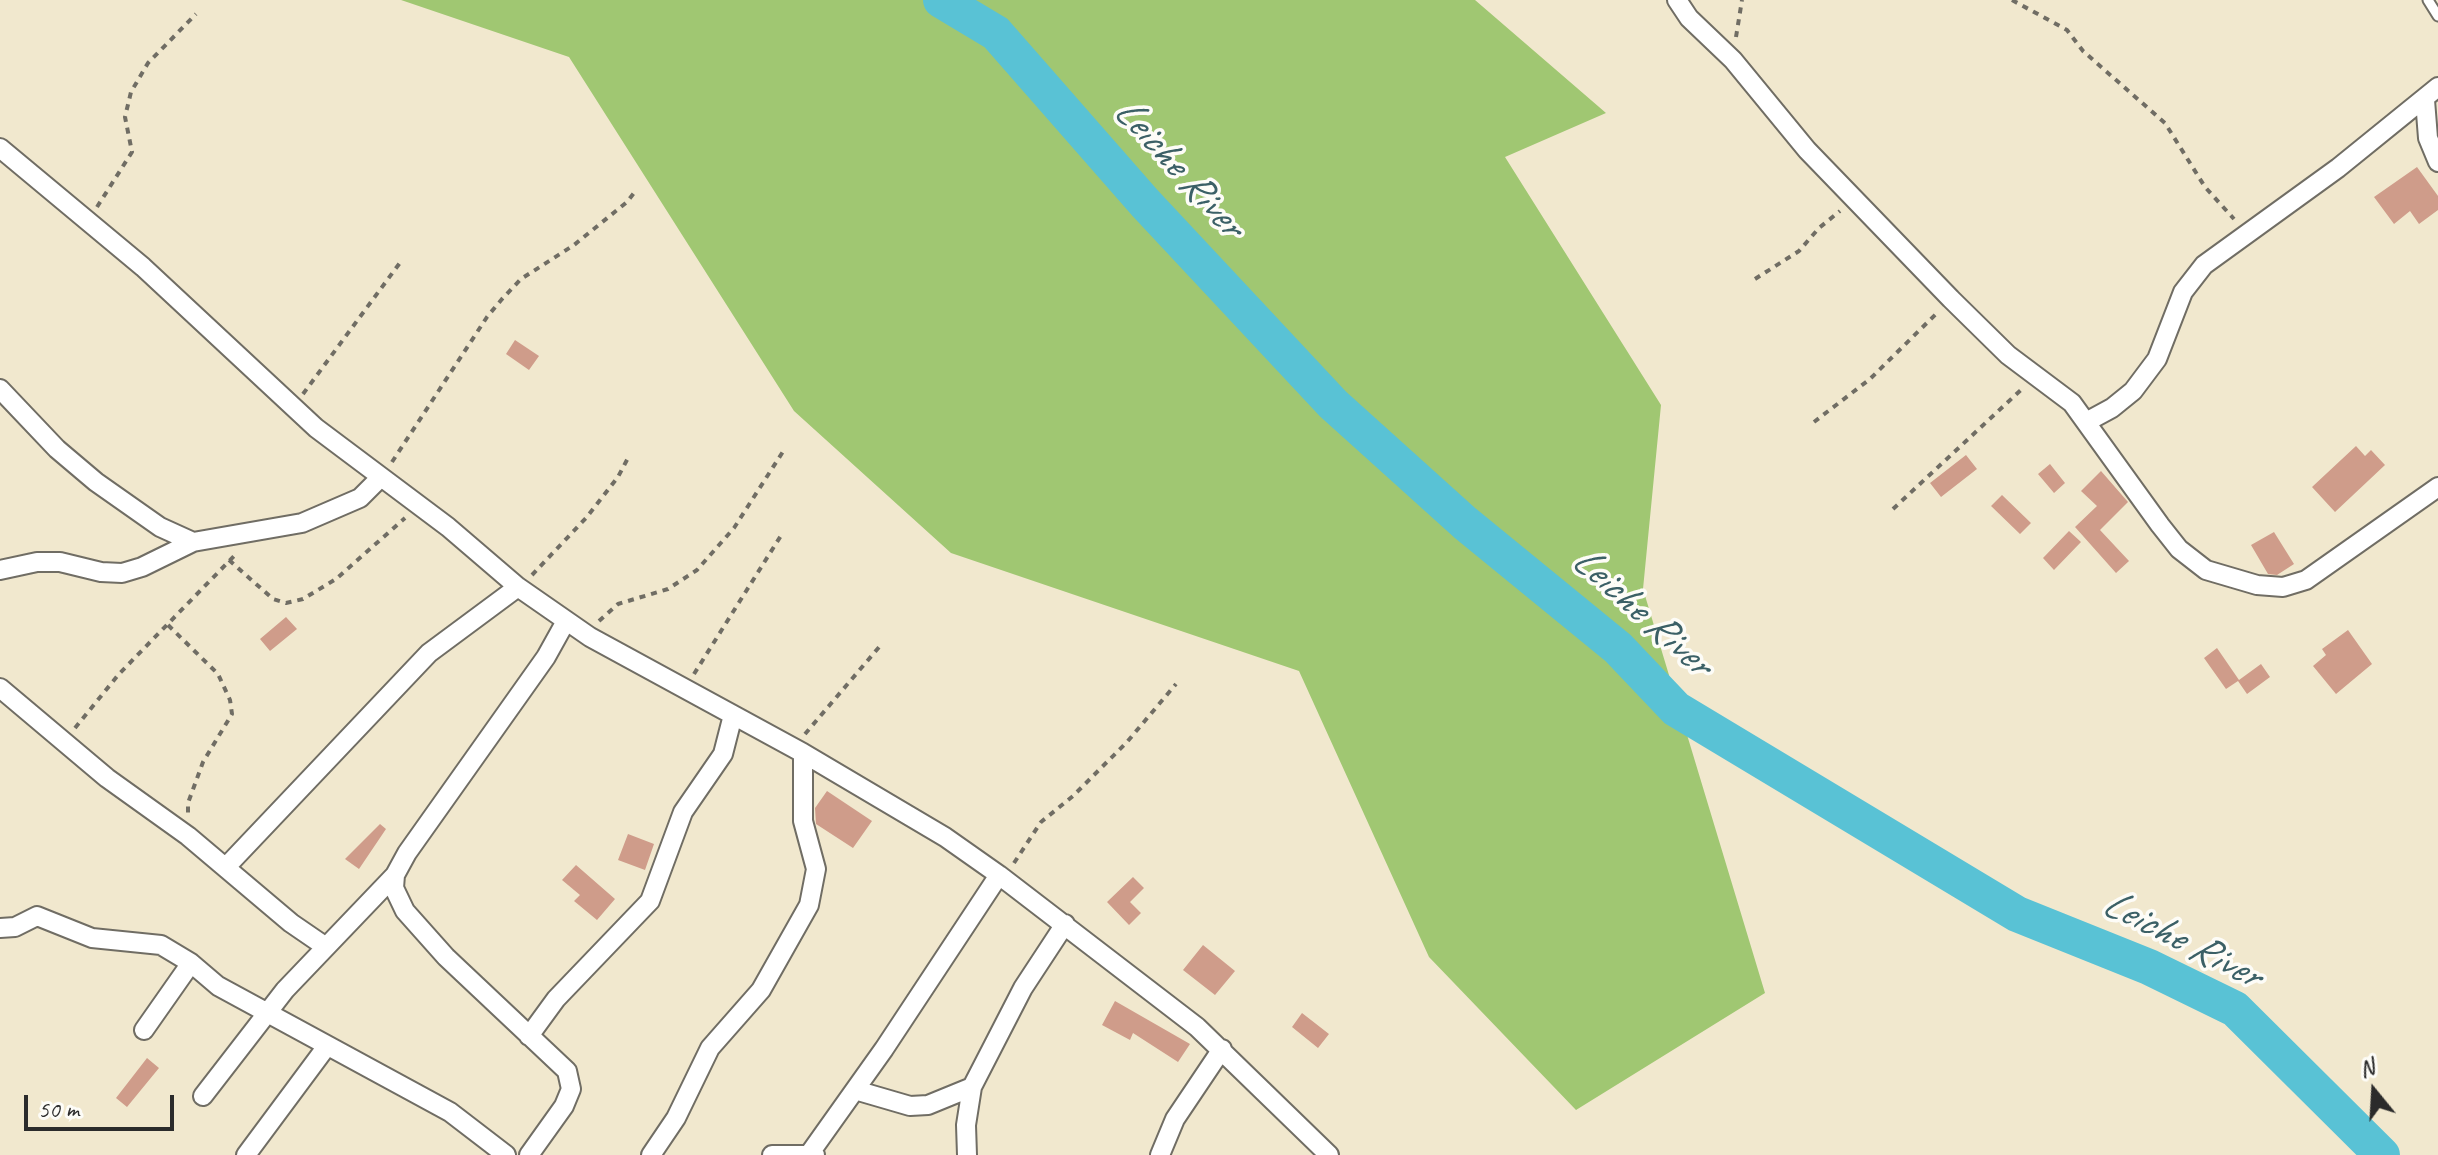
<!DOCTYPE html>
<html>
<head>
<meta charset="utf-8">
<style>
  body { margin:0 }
  #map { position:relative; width:2438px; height:1155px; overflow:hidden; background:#f1e8ce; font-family:Caveat,sans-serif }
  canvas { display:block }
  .north { position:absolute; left:2334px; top:1051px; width:80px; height:80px; -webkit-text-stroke:6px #fdfcf7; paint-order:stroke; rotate:342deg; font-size:22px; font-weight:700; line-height:32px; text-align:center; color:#2b2b2b }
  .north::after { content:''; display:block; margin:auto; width:28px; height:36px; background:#2b2b2b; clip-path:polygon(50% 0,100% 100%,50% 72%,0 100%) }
  .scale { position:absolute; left:24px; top:1095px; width:150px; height:36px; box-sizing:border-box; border:4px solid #2b2b2b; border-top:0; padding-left:10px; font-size:24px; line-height:28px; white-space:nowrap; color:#2b2b2b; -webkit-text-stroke:6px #fdfcf7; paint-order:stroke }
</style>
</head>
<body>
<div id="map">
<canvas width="2438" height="1155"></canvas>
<div class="north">N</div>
<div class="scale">50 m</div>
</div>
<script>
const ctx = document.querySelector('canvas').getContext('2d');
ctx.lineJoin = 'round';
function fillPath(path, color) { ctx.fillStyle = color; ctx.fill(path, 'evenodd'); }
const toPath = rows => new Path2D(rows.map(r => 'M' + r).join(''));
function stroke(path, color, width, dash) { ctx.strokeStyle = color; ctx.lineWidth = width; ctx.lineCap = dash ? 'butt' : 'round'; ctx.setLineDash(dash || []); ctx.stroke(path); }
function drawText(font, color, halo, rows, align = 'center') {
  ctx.font = font + ' Caveat,sans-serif'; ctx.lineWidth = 7; ctx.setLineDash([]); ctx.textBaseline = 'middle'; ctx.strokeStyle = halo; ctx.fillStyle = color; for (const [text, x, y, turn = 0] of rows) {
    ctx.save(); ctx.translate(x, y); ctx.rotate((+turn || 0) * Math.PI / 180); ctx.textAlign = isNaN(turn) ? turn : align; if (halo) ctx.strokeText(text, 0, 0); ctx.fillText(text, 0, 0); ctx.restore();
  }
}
fillPath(toPath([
  [401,0,1475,0,1606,113,1505,157,1661,405,1643,589,1765,993,1576,1110,1429,957,1299,671,951,553,794,411,569,57]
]), '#a0c772');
stroke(toPath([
  [941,0,996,33,1145,203,1333,404,1465,523,1618,648,1676,709,2017,914,2149,967,2235,1009,2382,1155]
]), '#59c2d5', 36);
fillPath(toPath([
  [2417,167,2438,196,2438,210,2419,224,2410,211,2394,224,2374,197],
  [515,340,539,356,529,370,506,354],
  [2356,446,2365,456,2371,450,2385,465,2335,512,2312,487],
  [1966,455,1977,469,1941,497,1930,483],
  [2050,464,2065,483,2054,493,2038,474],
  [2101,471,2128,502,2100,530,2129,561,2116,573,2075,527,2097,506,2081,491],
  [2002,495,2031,523,2020,534,1991,506],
  [2069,531,2081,542,2054,570,2043,558],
  [2274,532,2294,564,2277,575,2268,574,2251,545],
  [286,617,297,629,270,651,260,639],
  [2348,630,2372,664,2336,694,2313,666,2326,655,2322,649],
  [2217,648,2239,680,2261,664,2270,677,2247,694,2238,681,2226,689,2204,658],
  [827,791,872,821,853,848,816,824,815,808],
  [380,824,386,829,359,869,345,859],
  [628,834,654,844,645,870,618,860],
  [576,865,615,899,597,920,574,901,580,895,562,880],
  [1133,877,1144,888,1130,902,1141,913,1129,925,1107,902],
  [1203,945,1235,971,1215,995,1183,970],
  [1115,1001,1190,1044,1178,1062,1133,1033,1130,1040,1102,1025],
  [1302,1013,1329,1034,1318,1048,1292,1027],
  [147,1058,159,1068,127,1107,116,1098]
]), '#cf9c8a');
const lane = toPath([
  [2428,0,2438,16]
]);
const street = toPath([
  [1677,0,1689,18,1733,60,1807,150,1951,299,2008,355,2072,403,2160,525,2179,549,2206,570,2257,585,2283,587,2306,580,2438,487],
  [2425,100,2428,138,2438,162],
  [0,148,143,267,316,428,448,527,518,587,590,637,803,753,945,837,999,875,1197,1027,1329,1155],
  [0,389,57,449,96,482,160,527,193,542],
  [2088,421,2112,408,2133,391,2157,359,2183,292,2204,265,2338,168,2438,87],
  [0,570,37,562,60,562,101,572,122,573,142,567,193,542,302,523,360,498,381,477],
  [0,688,107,778,188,836,291,923,326,947],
  [226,867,429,653,518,587],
  [0,928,15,927,37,916,92,938,161,945,191,963,218,986,450,1112,506,1155],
  [144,1030,191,963],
  [529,1036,556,999,650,901,683,812,723,754,733,715],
  [855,1090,910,1106,928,1105,972,1087],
  [203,1096,285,990,395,875],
  [810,1153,884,1049,999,875],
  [246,1155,327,1046],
  [529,1155,564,1106,571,1089,567,1071,446,957,405,911,394,888,395,875,407,853,546,657,566,621],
  [651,1155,676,1118,710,1048,761,990,809,905,816,869,803,821,803,753],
  [772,1155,815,1155],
  [967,1155,966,1125,972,1087,1023,988,1065,924],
  [1160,1155,1175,1119,1222,1049]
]);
stroke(lane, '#706d64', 13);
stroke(street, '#706d64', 22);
stroke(toPath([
  [2012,0,2067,30,2083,51,2165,123,2205,187,2234,219],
  [1736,37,1742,0],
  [97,207,132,152,125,117,131,92,148,63,196,14],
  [1755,279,1799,251,1819,228,1840,211],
  [303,394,402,260],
  [1814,422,1870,379,1938,312],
  [392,462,487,317,502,299,521,279,574,245,627,202,637,189],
  [1893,509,2023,388],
  [229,560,273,599,286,603,303,599,336,579,405,518],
  [532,575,586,518,618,477,629,456],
  [599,621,618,604,668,589,697,570,734,528,784,450],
  [168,625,218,674,230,700,232,714,203,762,188,803,188,813],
  [694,674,782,534],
  [75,728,119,674,237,553],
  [805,734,880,646],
  [1014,863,1041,822,1073,796,1127,742,1176,684]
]), '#706d64', 4, [6, 6]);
stroke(lane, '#fff', 9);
stroke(street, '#fff', 18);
drawText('italic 42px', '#3b6066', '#fdfcf7', [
  ["Leiche River",1178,168,48],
  ["Leiche River",1641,612,42],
  ["Leiche River",2181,940,27]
]);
</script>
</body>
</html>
